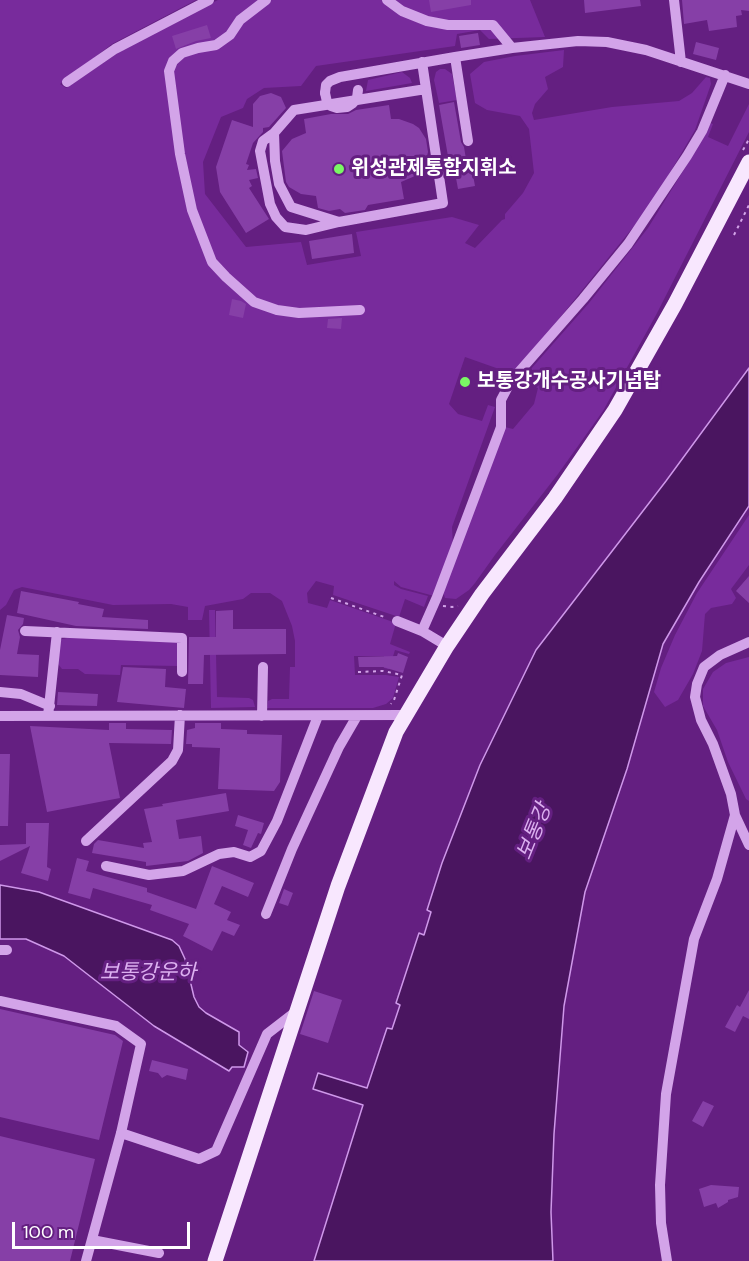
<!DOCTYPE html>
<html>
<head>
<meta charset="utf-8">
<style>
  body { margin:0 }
  #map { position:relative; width:749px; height:1261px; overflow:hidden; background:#641f81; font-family:"DM Sans",sans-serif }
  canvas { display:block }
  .scale { position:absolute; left:12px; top:1222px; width:178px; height:27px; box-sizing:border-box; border:3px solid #fff; border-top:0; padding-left:8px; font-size:18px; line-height:21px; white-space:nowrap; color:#fff; -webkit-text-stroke:4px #641f81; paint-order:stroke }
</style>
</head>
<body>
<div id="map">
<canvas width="749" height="1261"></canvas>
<div class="scale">100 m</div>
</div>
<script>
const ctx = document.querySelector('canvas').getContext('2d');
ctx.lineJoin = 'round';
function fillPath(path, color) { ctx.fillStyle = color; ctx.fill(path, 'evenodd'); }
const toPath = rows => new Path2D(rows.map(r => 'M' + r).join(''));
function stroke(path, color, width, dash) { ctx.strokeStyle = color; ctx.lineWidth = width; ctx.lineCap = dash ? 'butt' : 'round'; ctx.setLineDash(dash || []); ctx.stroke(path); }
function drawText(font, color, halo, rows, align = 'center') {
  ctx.font = font + ' "DM Sans","Noto Sans KR",sans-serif'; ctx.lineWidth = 6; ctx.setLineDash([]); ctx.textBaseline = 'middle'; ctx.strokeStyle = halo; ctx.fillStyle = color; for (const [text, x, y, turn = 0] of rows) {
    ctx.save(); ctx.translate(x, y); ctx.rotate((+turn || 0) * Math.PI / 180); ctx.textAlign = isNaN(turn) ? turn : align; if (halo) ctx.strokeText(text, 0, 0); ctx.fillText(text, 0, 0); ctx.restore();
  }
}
fillPath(toPath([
  [0,0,196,0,112,44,60,84,66,88,130,45,218,0,530,0,545,37,489,39,480,30,457,34,455,46,316,66,301,86,264,88,247,99,243,108,221,117,203,162,205,194,246,247,301,242,307,265,361,256,356,232,452,217,479,225,465,243,475,248,502,220,505,219,505,214,523,193,534,173,529,129,520,116,487,110,475,103,470,74,484,62,515,56,564,50,563,67,545,77,548,89,535,104,532,113,534,120,612,107,679,101,692,93,706,77,710,78,711,84,695,130,651,205,512,377,505,375,501,387,494,385,499,369,465,357,449,404,458,414,482,421,488,405,495,407,452,527,453,545,434,596,401,587,394,581,394,585,401,589,428,596,424,607,405,599,399,617,333,595,334,586,316,581,307,593,308,603,327,608,330,600,396,623,390,644,410,652,409,654,395,650,389,669,384,668,384,656,354,656,355,675,386,675,399,677,393,698,386,704,373,708,267,708,268,701,272,699,289,699,290,667,295,667,295,641,292,626,282,601,270,593,251,593,243,599,205,606,202,620,188,620,188,607,171,604,113,605,22,587,14,590,6,605,0,610],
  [440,69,445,69,452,74,457,100,439,103,434,80,436,72],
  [402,72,410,78,412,83,366,91,368,80],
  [749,104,749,132,656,315,603,411,558,474,495,555,475,583,469,590,456,599,445,598,443,592,505,427,513,429,534,404,538,388,523,382,530,370,589,303,648,228,688,163,710,123,713,124,708,137,728,146],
  [749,515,749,565,731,589,736,598,732,604,711,608,705,614,702,651,693,674,678,700,665,707,654,692,661,668,675,635,697,593],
  [209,610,215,610,217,697,249,698,253,700,255,707,211,708],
  [70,634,178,640,178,666,121,665,120,675,85,674,78,669,62,669,58,664,59,643,62,639,67,638],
  [749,657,749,801,746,799,728,762,717,730,703,706,703,689,713,672,726,663]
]), '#782b9c');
const water = toPath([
  [749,368,749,506,699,582,663,644,627,769,585,892,564,1006,554,1134,551,1212,553,1261,314,1261,363,1105,313,1089,318,1073,367,1088,387,1028,392,1029,400,1005,396,1003,419,933,424,935,431,912,427,910,442,863,480,765,536,650,666,481,749,368],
  [0,885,39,892,172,940,179,946,185,959,194,997,199,1007,206,1013,239,1032,239,1045,248,1052,244,1067,232,1067,229,1071,154,1026,64,956,26,939,0,939,0,885]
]);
fillPath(water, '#4a1560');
stroke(water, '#cf98ea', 1.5);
fillPath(toPath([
  [429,0,471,0,471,5,431,12],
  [584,0,640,0,641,6,585,13],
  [682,0,749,0,749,11,741,10,742,15,736,16,737,27,709,31,707,20,684,24],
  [207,25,211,38,196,41,176,49,172,36],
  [478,33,480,45,461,48,459,36],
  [696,42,719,48,716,60,693,54],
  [271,93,281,97,286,108,269,127,263,128,263,132,253,143,246,164,249,165,247,170,256,169,258,178,249,180,252,186,249,188,269,219,246,233,220,192,216,167,232,120,253,127,253,104,260,96],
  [454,102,461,142,464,147,466,159,472,158,475,175,473,175,475,186,458,189,456,178,452,179,439,105],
  [389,105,391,119,399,119,413,124,419,128,426,139,428,152,425,164,415,176,401,182,404,199,368,205,365,210,345,213,340,209,329,211,318,208,316,196,301,194,289,187,286,182,282,151,292,139,306,133,304,119,331,114,348,114,356,110],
  [352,234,354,253,312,259,309,241],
  [232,299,241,301,246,304,243,318,229,315],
  [342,318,341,329,327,328,328,319],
  [749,576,749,603,736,591],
  [21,591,79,602,78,604,104,609,102,617,148,620,148,629,76,626,17,613],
  [233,610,233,629,286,629,286,654,204,655,203,684,188,684,189,637,216,637,216,611],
  [7,615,24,618,23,624,18,630,20,637,17,654,39,655,38,677,0,675,0,650],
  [398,653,408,657,403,673,383,667,359,667,358,657,397,656],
  [123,667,166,669,165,687,186,689,184,708,117,702],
  [58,692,98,694,97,706,57,705],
  [109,723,126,723,126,729,172,730,171,744,109,743,120,798,47,812,30,726,109,730],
  [195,723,221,723,221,729,247,730,247,734,282,735,280,782,274,791,218,789,220,748,192,747,192,744,186,744,187,730,195,728],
  [0,754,10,754,8,826,0,826],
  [226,793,229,811,176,820,179,839,201,836,203,853,188,861,146,866,146,862,92,853,94,844,98,840,144,848,143,843,152,842,144,809,163,806,162,804],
  [238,815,264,823,261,834,258,833,251,848,243,845,248,830,235,826],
  [26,823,49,823,47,867,51,869,48,881,21,873,30,846,0,861,0,845,26,844],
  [77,858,89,861,86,871,147,888,147,892,196,909,212,866,254,883,248,897,222,886,214,904,231,912,227,920,240,925,234,936,222,931,212,951,183,936,189,924,150,910,152,905,93,888,90,899,68,893],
  [284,889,293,893,288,906,279,903],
  [749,990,749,1019,743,1016,735,1032,725,1027,737,1005,740,1007],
  [314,991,342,1000,328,1043,300,1034],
  [0,1009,115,1035,123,1041,99,1140,0,1117],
  [152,1060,188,1069,186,1080,167,1075,162,1078,158,1073,149,1071],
  [703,1101,714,1106,703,1127,692,1121],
  [0,1136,95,1159,70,1261,0,1261],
  [711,1185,739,1187,738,1197,728,1200,728,1202,718,1208,716,1203,704,1207,699,1189]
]), '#863fa7');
stroke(toPath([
  [743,150,749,139],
  [734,235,749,205],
  [331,598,387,618],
  [443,606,452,607,458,606],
  [358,672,383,671,402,675,394,700,391,704]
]), '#d3a4e9', 2, [3, 4.5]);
stroke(toPath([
  [266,0,240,20,230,35,216,45,198,48,182,53,173,61,169,71,180,154,192,210,212,262,226,277,254,302,277,310,299,313,360,310],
  [387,0,402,11,427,21,448,25,493,25,512,48],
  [674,0,681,62],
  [422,62,443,203,339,222,291,207,279,184,275,161,274,133,294,110,426,89],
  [67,82,115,49,209,0],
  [325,93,326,85,330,81,340,77,455,57],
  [274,133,263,141,260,151,270,204,276,217,285,227,306,230,339,222],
  [468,141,455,57,512,48,578,41,607,42,646,50,749,84],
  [397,621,422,631,447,646],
  [25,631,182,638,182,672],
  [422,631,437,597,501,427,501,400,511,381,583,299,628,244,687,156,702,131,725,75],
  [0,692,21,694,50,706],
  [0,716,405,715],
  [48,716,57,632],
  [262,716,263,667],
  [735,815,749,845],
  [86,841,172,761,178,750,180,715],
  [106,866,149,875,183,871,219,854,234,852,250,857,261,851,277,821,318,716],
  [266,914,292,849,339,747,357,716],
  [0,950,7,950],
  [0,1001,116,1026,141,1044,121,1133,86,1261],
  [121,1133,199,1159,216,1151,267,1034,298,1010],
  [92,1240,159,1253],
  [667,1261,661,1223,660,1185,666,1094,694,939,717,879,735,815,731,794,713,744,701,720,695,697,697,684,704,667,720,655,749,642]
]), '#d3a4e9', 10);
stroke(toPath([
  [215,1261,338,886,396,732,447,646,482,594,555,498,615,410,675,304,749,162]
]), '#f8e7fe', 15);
stroke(toPath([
  [325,93,327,102,331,106,337,108,347,107,353,103,357,98,358,90]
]), '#d3a4e9', 10);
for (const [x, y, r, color] of [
  [339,169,6,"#7af764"],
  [465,382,6,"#7af764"]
]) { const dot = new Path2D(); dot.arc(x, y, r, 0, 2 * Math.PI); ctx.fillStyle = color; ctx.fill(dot); stroke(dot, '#641f81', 2); }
drawText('bold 20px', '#fff', '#641f81', [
  ["위성관제통합지휘소",351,169],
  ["보통강개수공사기념탑",477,382]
], 'left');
drawText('italic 21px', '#dcb0f0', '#641f81', [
  ["보통강",535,832,-68],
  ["보통강운하",148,973]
]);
</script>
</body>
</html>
